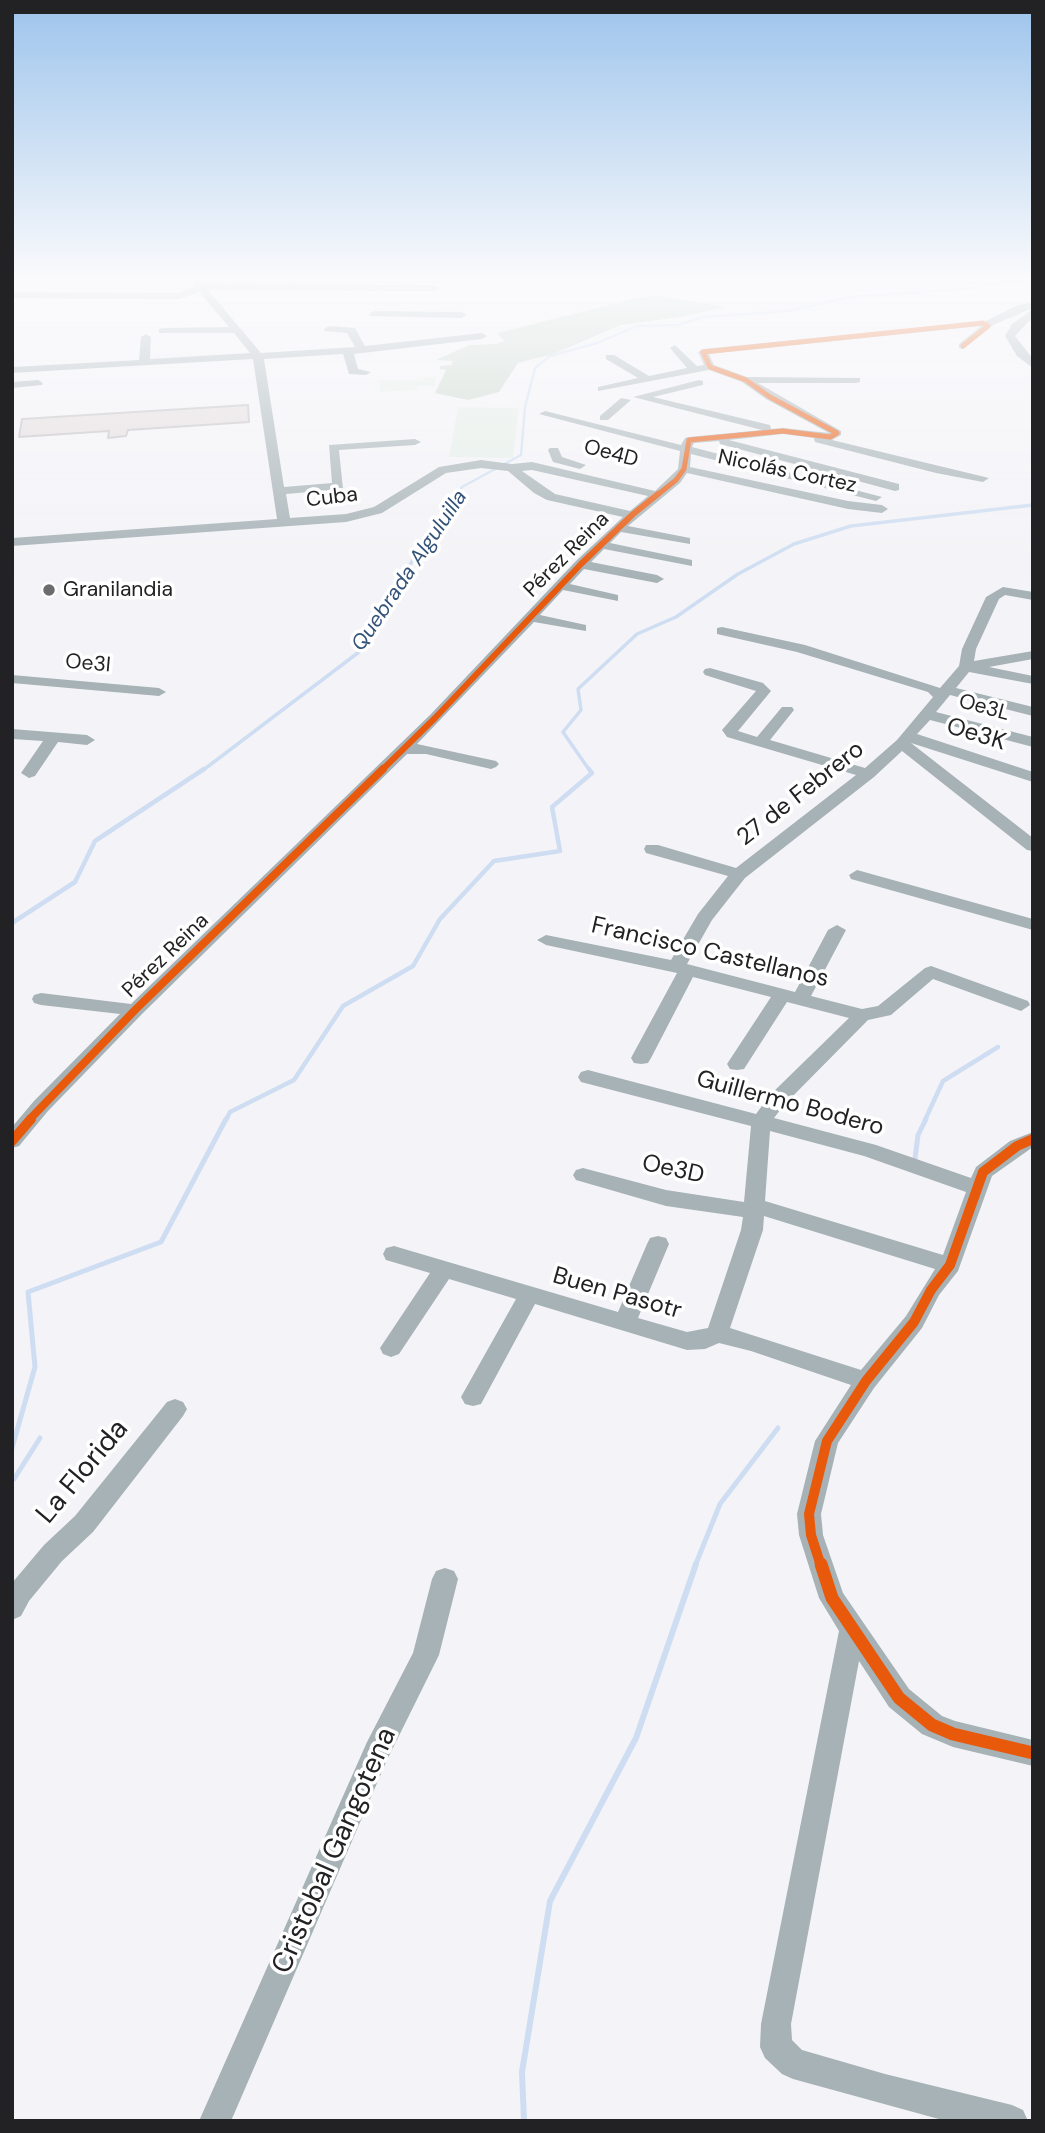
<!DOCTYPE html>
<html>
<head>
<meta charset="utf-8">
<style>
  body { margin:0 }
  #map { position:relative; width:1045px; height:2133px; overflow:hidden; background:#f4f4f8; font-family:"DM Sans",sans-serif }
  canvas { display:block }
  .frame { position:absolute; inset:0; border:14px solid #222224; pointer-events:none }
</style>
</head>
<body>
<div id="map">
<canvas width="1045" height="2133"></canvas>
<div class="frame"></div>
</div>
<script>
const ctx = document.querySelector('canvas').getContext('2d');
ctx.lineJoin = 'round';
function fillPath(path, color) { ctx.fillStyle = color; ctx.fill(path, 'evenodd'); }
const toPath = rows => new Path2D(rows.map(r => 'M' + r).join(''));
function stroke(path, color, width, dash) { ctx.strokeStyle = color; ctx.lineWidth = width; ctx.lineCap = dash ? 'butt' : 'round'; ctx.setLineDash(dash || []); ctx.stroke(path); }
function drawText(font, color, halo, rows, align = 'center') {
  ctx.font = font + ' "DM Sans",sans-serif'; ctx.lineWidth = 7; ctx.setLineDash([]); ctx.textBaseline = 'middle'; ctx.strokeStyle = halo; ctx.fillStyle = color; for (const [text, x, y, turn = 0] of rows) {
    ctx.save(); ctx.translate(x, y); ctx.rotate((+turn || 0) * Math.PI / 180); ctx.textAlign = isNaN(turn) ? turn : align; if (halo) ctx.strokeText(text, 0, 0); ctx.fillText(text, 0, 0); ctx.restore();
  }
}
fillPath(toPath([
  [436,377,435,386,417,386,417,390,380,392,379,380,422,380,422,378],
  [458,407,519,408,513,458,449,457]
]), '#e4eee7');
fillPath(toPath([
  [662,296,726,307,681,317,621,325,553,354,518,363,499,392,468,400,435,393,446,370,440,369,440,366,451,365,453,361,436,360,469,345,496,344,505,341,497,334,501,332,641,297]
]), '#c7d6ca');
stroke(toPath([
  [456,496,462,487,521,455,525,407,535,368,550,356,597,343,637,326,678,325,703,317,788,311,850,297,965,289,1020,279]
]), '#ceddf1', 2.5);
stroke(toPath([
  [202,771,359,652,417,553,457,494],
  [590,771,563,732,581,710,578,689,637,634,676,617,738,574,794,544,851,526,1033,505]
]), '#ceddf1', 3.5);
stroke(toPath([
  [12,923,75,882,95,841,204,769],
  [226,1120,230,1112,294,1080,343,1006,413,966,440,919,494,861,560,851,552,807,592,773,589,769],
  [925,1120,943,1081,998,1047]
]), '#ceddf1', 4.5);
stroke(toPath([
  [915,1159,918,1135,926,1119],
  [12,1448,35,1367,28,1292,161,1242,226,1119],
  [14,1479,40,1438],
  [695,1566,720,1504,778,1428]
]), '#ceddf1', 5);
stroke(toPath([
  [524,2121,522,2072,550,1901,636,1738,696,1564]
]), '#ceddf1', 6);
const building = toPath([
  [248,405,249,422,128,430,126,436,108,438,109,431,19,437,22,419,248,405]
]);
fillPath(building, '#e3dcdd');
stroke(building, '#bfbdbf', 2);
fillPath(toPath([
  [191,279,200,279,204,284,435,285,440,288,435,291,208,290,261,353,355,347,347,333,325,331,324,329,329,326,355,328,365,346,482,333,487,336,482,339,354,354,358,369,371,372,366,375,349,374,343,354,264,359,284,487,332,483,329,445,415,439,421,442,415,445,339,450,343,489,286,494,290,518,346,514,374,507,439,467,481,460,512,464,532,462,655,491,678,469,680,451,539,414,545,411,681,445,685,438,689,437,762,430,633,397,699,380,703,381,703,385,653,397,770,425,771,429,783,428,829,433,766,399,742,382,709,370,598,391,598,387,638,378,606,359,606,355,614,355,649,376,687,368,670,348,675,345,697,366,704,365,698,352,703,349,986,321,1018,305,1033,302,1033,308,993,325,963,349,959,348,959,344,981,326,709,354,714,365,747,377,860,378,860,382,856,383,758,383,841,431,841,435,832,440,989,478,983,482,936,473,815,442,814,438,783,434,729,440,899,484,899,490,895,491,720,444,719,441,694,443,692,447,882,497,876,501,691,454,690,467,848,501,882,505,888,509,882,513,848,509,687,473,680,483,628,526,690,538,690,544,621,532,610,543,692,560,692,566,604,549,591,562,657,575,664,579,657,583,584,569,570,584,618,595,618,601,563,590,540,615,586,625,586,631,534,622,417,744,496,761,499,764,496,767,491,769,426,754,407,754,142,1014,48,1111,19,1146,12,1148,12,1127,34,1101,120,1014,41,1005,34,1003,32,999,34,995,41,993,131,1004,430,715,576,561,623,517,547,500,534,493,508,471,481,468,446,473,382,513,346,522,12,546,12,538,277,519,253,359,12,373,12,367,139,360,141,337,146,334,151,337,150,359,250,353,234,333,159,333,159,329,163,328,229,327,199,292,180,299,12,298,12,292,179,293,195,286,191,279],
  [532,470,648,496,630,511,555,494,522,471,532,470],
  [1033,309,1033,317,1015,336,1033,359,1033,368,1017,356,1005,336,1012,324,1033,309],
  [374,311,462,312,467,315,462,318,370,316,369,314,374,311],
  [38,380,43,383,42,385,12,388,12,382,38,380],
  [621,398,631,400,608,420,600,420,600,416,621,398],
  [550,448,558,448,562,457,586,465,580,469,553,462,548,450,550,448],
  [1003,587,1033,592,1033,600,1005,595,999,599,976,649,974,661,1033,651,1033,659,989,667,1033,676,1033,684,969,672,956,688,1033,707,1033,716,950,695,936,712,1033,737,1033,747,930,720,917,734,1033,772,1033,782,911,743,1033,838,1033,851,1027,850,902,751,874,777,745,878,712,920,687,964,795,992,828,930,837,925,846,930,811,996,862,1009,878,1006,925,968,931,966,1028,1001,1030,1005,1021,1011,933,979,891,1015,868,1020,784,1105,774,1118,876,1145,971,1178,976,1167,1010,1141,1033,1132,1033,1147,992,1176,958,1271,939,1295,922,1328,874,1388,838,1443,821,1514,823,1535,843,1593,909,1689,942,1716,955,1721,1033,1740,1033,1766,953,1747,922,1734,889,1707,859,1661,791,2024,792,2040,802,2050,885,2074,1012,2105,1023,2110,1028,2121,946,2121,793,2079,782,2074,765,2058,760,2047,761,2024,839,1631,819,1598,799,1535,797,1514,815,1441,851,1385,751,1351,719,1343,705,1349,687,1350,535,1304,481,1404,473,1406,465,1404,461,1397,516,1299,449,1279,399,1354,391,1357,383,1354,380,1348,430,1273,386,1260,383,1254,386,1248,394,1246,618,1312,647,1244,650,1238,658,1236,666,1238,669,1244,638,1318,687,1332,708,1328,741,1230,743,1217,666,1206,576,1180,573,1175,576,1170,583,1168,666,1190,744,1202,751,1126,581,1082,578,1077,581,1072,588,1070,756,1114,770,1095,849,1018,787,1002,744,1069,737,1070,730,1069,727,1064,771,997,693,977,651,1058,648,1063,641,1064,634,1063,631,1058,677,973,546,945,537,940,546,935,671,960,698,914,728,876,646,853,644,849,646,845,658,845,736,868,856,775,727,737,722,730,756,691,705,675,703,672,705,669,710,668,763,683,771,691,738,731,757,737,782,707,792,707,794,710,770,740,865,768,897,740,933,697,928,692,797,652,717,634,717,628,722,627,805,645,940,688,959,666,962,649,986,597,1003,587],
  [770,1131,864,1156,966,1192,943,1255,765,1201,770,1131],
  [764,1216,935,1269,906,1316,861,1370,730,1328,763,1230,764,1216],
  [12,675,159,688,166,692,159,696,12,683,12,675],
  [12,729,87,735,95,740,87,745,58,742,35,776,29,778,21,773,43,741,12,739,12,729],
  [857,870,1033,919,1033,930,851,879,849,875,857,870],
  [175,1399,183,1402,187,1409,183,1416,93,1532,62,1561,29,1601,21,1616,12,1620,12,1583,44,1545,75,1516,167,1402,175,1399],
  [445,1568,454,1571,458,1579,439,1655,387,1760,231,2121,199,2121,367,1742,413,1653,432,1579,436,1571,445,1568]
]), '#a6b2b6');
stroke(toPath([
  [656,496,676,480,684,469,689,440,783,431,830,437,837,433,770,397,746,380,710,367,703,352,983,323,988,326,963,346]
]), '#e8590c', 5);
stroke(toPath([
  [381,771,435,718,581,564,632,515,658,494]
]), '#e8590c', 6);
stroke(toPath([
  [29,1120,135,1010,383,769]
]), '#e8590c', 8);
stroke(toPath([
  [12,1141,31,1119],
  [821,1566,811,1535,809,1514,827,1441,866,1381,914,1322,931,1290,950,1265,983,1172,1017,1146,1033,1139]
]), '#e8590c', 10);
stroke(toPath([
  [821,1564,832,1598,899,1698,932,1725,953,1734,1033,1753]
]), '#e8590c', 13);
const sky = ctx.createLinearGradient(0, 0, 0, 578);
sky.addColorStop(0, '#9dc4ec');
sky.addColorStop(0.48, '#fafafc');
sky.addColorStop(1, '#fafafc00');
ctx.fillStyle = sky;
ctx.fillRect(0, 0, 1045, 578);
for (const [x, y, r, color] of [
  [49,590,7,"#6c6c6e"]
]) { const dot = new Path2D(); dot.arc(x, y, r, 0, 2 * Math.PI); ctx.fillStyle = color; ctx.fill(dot); stroke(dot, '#fff', 2.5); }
drawText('21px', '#222224', '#fff', [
  ["Oe4D",611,454,15],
  ["Nicolás Cortez",787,472,12],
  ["Cuba",332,498,-7],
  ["Pérez Reina",567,555,-45],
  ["Oe3I",88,664,5],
  ["Oe3L",984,708,15],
  ["Pérez Reina",166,956,-44]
]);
drawText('italic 21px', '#335379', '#fff', [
  ["Quebrada Alguluilla",410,571,-56]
]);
drawText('21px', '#222224', '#fff', [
  ["Granilandia",63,590]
], 'left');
drawText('24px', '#222224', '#fff', [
  ["Oe3K",976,735,17],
  ["27 de Febrero",801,794,-38],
  ["Francisco Castellanos",710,953,13],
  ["Guillermo Bodero",790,1104,15],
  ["Oe3D",673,1170,12],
  ["Buen Pasotr",617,1294,16]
]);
drawText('28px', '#222224', '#fff', [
  ["La Florida",83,1472,-50],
  ["Cristobal Gangotena",335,1851,-66]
]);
</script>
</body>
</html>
